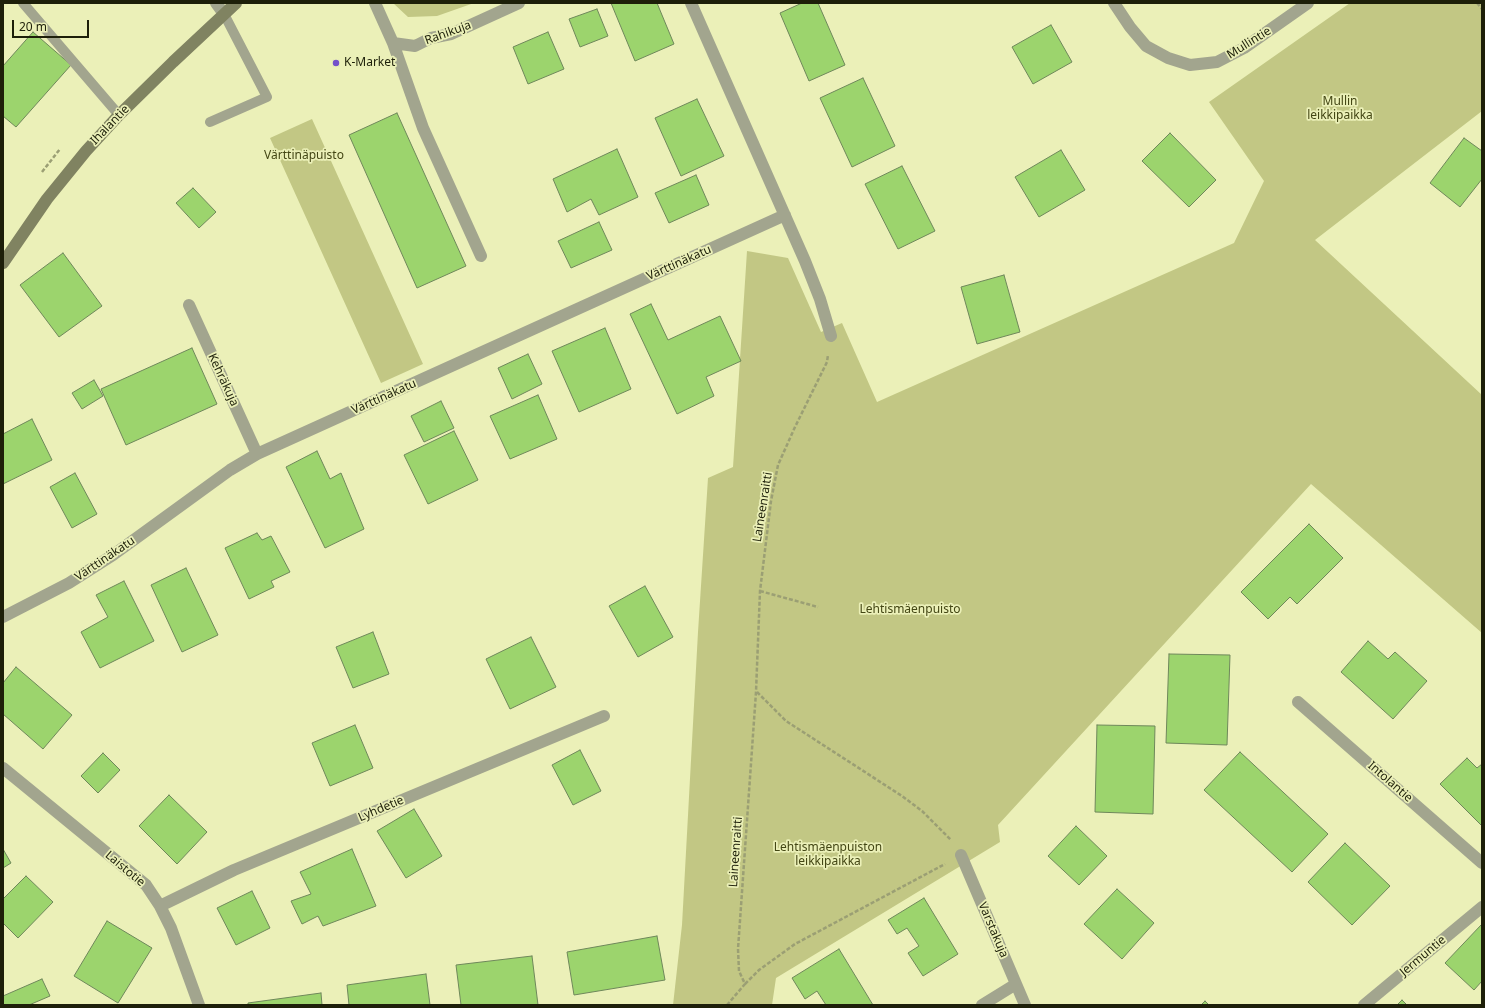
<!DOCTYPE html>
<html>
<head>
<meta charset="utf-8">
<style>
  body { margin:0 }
  #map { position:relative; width:1485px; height:1008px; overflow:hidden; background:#ebf0b8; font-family:"Noto Sans",sans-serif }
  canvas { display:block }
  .frame { position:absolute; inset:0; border:4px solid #1d1f09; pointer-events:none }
  .scale { position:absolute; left:12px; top:20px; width:77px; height:18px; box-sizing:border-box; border:2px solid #1d1f09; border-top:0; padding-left:5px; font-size:12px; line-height:14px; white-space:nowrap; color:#1d1f09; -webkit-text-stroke:3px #ebf0b8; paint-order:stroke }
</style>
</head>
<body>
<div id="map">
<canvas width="1485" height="1008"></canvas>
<div class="frame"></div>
<div class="scale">20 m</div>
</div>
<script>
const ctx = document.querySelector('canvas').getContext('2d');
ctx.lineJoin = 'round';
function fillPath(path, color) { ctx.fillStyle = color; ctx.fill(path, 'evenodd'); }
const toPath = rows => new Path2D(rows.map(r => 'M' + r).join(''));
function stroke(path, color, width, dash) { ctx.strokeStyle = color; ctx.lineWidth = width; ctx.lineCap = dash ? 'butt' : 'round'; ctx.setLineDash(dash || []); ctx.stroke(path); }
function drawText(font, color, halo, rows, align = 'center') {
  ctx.font = font + ' "Noto Sans",sans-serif'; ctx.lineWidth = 3.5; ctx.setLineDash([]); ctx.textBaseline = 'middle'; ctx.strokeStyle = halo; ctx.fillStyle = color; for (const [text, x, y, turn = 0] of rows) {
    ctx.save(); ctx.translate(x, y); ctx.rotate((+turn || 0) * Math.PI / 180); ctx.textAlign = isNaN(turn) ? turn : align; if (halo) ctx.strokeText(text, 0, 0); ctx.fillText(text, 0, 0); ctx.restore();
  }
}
fillPath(toPath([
  [393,3,474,3,437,16,408,17],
  [1350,3,1482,3,1482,111,1315,240,1482,395,1482,633,1311,484,998,825,1000,842,776,978,772,1005,673,1005,682,925,698,632,708,478,733,467,747,251,788,258,821,332,842,323,877,402,1234,243,1264,181,1209,102],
  [312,119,423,364,381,383,270,138]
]), '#c2c784');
const building = toPath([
  [611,3,657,3,674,44,635,61,611,3],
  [802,3,818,3,845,65,809,81,780,13,802,3],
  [597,9,608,36,580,47,569,19,597,9],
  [1051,25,1072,62,1033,84,1012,47,1051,25],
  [33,32,71,65,16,127,3,116,3,66,33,32],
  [548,32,564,69,528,84,513,47,548,32],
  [863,78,895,146,852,167,820,98,863,78],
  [697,99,724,156,681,176,655,118,697,99],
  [397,113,466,266,417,288,349,135,397,113],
  [1170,133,1216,180,1189,207,1142,161,1170,133],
  [1464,138,1482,151,1482,179,1460,207,1430,183,1464,138],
  [617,149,638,197,599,215,591,199,567,212,553,179,617,149],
  [1061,150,1085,190,1039,217,1015,177,1061,150],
  [902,166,935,231,898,249,865,184,902,166],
  [696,175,709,205,669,223,655,193,696,175],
  [193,188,216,212,199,228,176,203,193,188],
  [599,222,612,250,571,268,558,241,599,222],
  [63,253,102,306,59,337,20,285,63,253],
  [1004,275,1020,332,977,344,961,287,1004,275],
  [651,304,668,340,720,316,741,361,706,377,714,396,677,414,630,314,651,304],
  [605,328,631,389,579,412,552,351,605,328],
  [192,348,217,404,126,445,101,389,192,348],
  [528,354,542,384,512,399,498,368,528,354],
  [94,380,103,396,82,409,72,393,94,380],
  [538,395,557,439,510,459,490,416,538,395],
  [441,401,454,428,424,442,411,416,441,401],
  [32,419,52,460,3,484,3,434,32,419],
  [454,431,478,480,428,504,404,455,454,431],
  [317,451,330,479,341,473,364,529,325,548,286,467,317,451],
  [75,473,97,514,72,528,50,487,75,473],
  [1309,524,1343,558,1297,604,1290,597,1268,619,1241,592,1309,524],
  [257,533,262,540,271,536,290,572,271,581,274,587,249,599,225,548,257,533],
  [186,568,218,635,182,652,151,585,186,568],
  [124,581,154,641,100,668,81,632,108,617,96,595,124,581],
  [645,586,673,637,638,657,609,606,645,586],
  [373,632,389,674,353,688,336,647,373,632],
  [531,637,556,687,510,709,486,659,531,637],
  [1368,641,1388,659,1395,652,1427,681,1393,719,1341,672,1368,641],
  [1169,654,1230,655,1227,745,1166,743,1169,654],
  [16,667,72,715,43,749,3,714,3,683,16,667],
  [355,725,373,768,330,786,312,743,355,725],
  [1097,725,1155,726,1153,814,1095,812,1097,725],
  [580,750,601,791,573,805,552,765,580,750],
  [1240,752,1328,834,1292,872,1204,790,1240,752],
  [103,753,120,770,98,793,81,776,103,753],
  [1467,758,1477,768,1482,764,1482,826,1440,784,1467,758],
  [169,795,207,832,177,864,139,826,169,795],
  [414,809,442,856,406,878,377,831,414,809],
  [1076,826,1107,856,1079,885,1048,856,1076,826],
  [1345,843,1390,886,1352,925,1308,882,1345,843],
  [3,849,11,863,3,868,3,849],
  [352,849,376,906,323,926,318,916,302,924,291,901,311,894,300,872,352,849],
  [26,876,53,902,18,938,3,923,3,899,26,876],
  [1117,889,1154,923,1122,959,1084,924,1117,889],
  [252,891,270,928,236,945,217,908,252,891],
  [924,898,958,954,923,976,908,953,919,946,907,928,897,934,888,920,924,898],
  [107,921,152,948,118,1003,74,976,107,921],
  [1482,924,1482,981,1474,990,1445,963,1482,924],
  [657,936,665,980,574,995,567,952,657,936],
  [839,949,873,1005,826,1005,817,991,805,999,792,978,839,949],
  [532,956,538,1005,461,1005,456,965,532,956],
  [426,974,430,1005,349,1005,347,985,426,974],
  [42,979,50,996,29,1005,3,1005,3,996,42,979],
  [321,993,322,1005,248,1005,248,1003,321,993],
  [1402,1000,1407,1005,1397,1005,1402,1000],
  [1205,1001,1209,1005,1201,1005,1205,1001]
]);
fillPath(building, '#9cd46d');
stroke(building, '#6e875a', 1);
stroke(toPath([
  [1477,3,1482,9],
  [42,172,60,149],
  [760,591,818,607],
  [757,692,786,721,902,796,922,811,951,840],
  [745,984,759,970,795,944,945,864],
  [727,1005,745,984,739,971,738,949,756,692,760,591,771,501,778,465,795,427,827,362,828,355]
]), '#9b9f74', 2.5, [4, 2]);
stroke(toPath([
  [23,3,119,115],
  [210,122,267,97,224,14]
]), '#a2a58e', 10);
stroke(toPath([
  [216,3,224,14],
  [375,3,393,43,415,46,431,38,451,34,519,3],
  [691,3,805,261,820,299,831,336],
  [1114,3,1130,27,1146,46,1168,58,1190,65,1217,62,1244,48,1308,3],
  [393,43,423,128,481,256],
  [189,305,257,454],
  [3,617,69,583,113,555,230,470,257,454,785,215],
  [1298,702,1482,863],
  [3,768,146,885,160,906,171,928,199,1005],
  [961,855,1025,1005],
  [160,906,234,870,604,716],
  [982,1005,1016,984],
  [1364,1005,1482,907]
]), '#a2a58e', 12);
stroke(toPath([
  [3,263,47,199,86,151,119,115,173,62,236,3]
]), '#808361', 12);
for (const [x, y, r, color] of [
  [336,63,4,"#7350ca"]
]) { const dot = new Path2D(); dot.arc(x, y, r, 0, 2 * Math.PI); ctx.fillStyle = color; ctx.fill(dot); stroke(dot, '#ebf0b8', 1.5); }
drawText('12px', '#1d1f09', '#ebf0b8', [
  ["Rahikuja",448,33,-20],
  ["Mullintie",1249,43,-32],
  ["Ihalantie",110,125,-46],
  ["Värttinäkatu",679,263,-24],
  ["Kehräkuja",223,380,65],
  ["Värttinäkatu",384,397,-24],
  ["Laineenraitti",763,507,-81],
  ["Värttinäkatu",105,559,-34],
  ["Intolantie",1390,782,41],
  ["Lyhdetie",381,809,-23],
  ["Laineenraitti",736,852,-86],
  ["Laistotie",125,869,40],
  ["Varstakuja",993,930,67],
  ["Jermuntie",1423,956,-40]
]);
drawText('12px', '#1d1f09', '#ebf0b8', [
  ["K-Market",344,63]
], 'left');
drawText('12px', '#434614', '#ebf0b8', [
  ["Mullin",1340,102],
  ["leikkipaikka",1340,116],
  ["Värttinäpuisto",304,156],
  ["Lehtismäenpuisto",910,610],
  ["Lehtismäenpuiston",828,848],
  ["leikkipaikka",828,862]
]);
</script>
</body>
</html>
